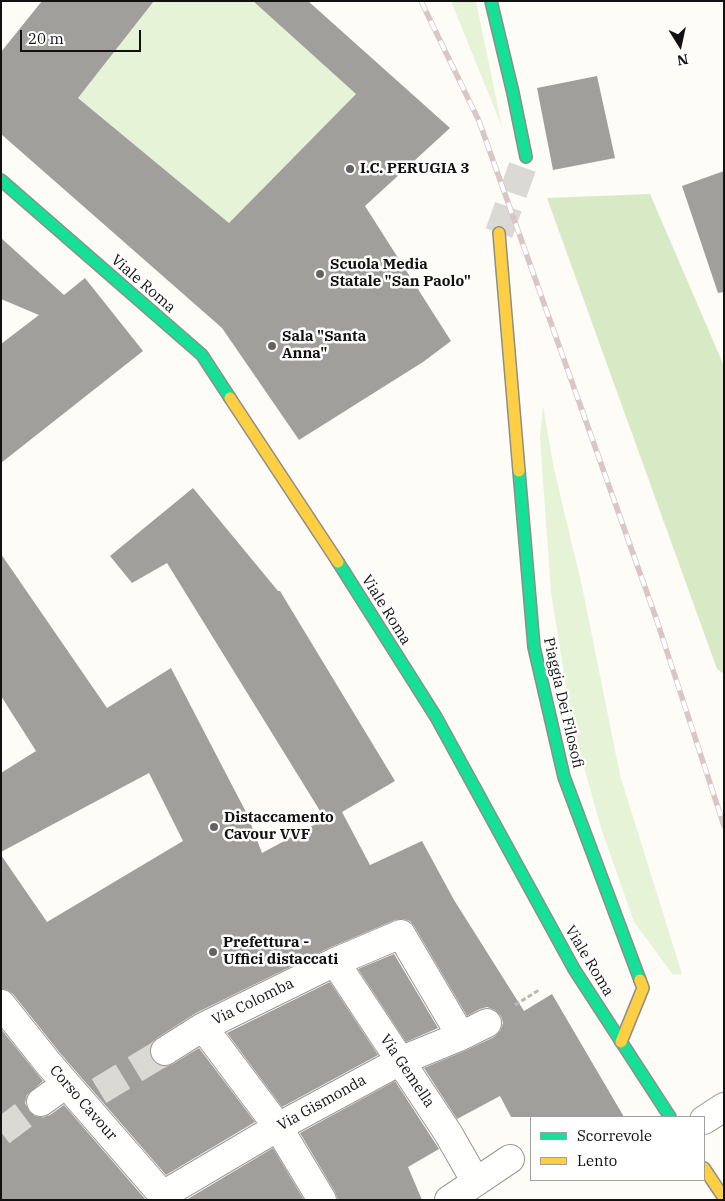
<!DOCTYPE html>
<html>
<head>
<meta charset="utf-8">
<style>
  body { margin:0 }
  #map { position:relative; width:725px; height:1201px; overflow:hidden; background:#fdfcf7; font-family:"IBM Plex Serif",serif }
  canvas { display:block }
  .frame { position:absolute; inset:0; border:2px solid #111; pointer-events:none }
  .legend { position:absolute; left:530px; top:1116px; width:175px; height:65px; box-sizing:border-box; background:#fff; border:1px solid #a0a0a0; margin:0; padding:6px 9px; list-style:none; font-size:15px; color:#111 }
  .legend li { display:flex; align-items:center; gap:10px; height:25px }
  .legend b { width:25px; border:1px solid #a0a0a0 }
  .north { position:absolute; left:655px; top:20px; width:50px; height:50px; -webkit-text-stroke:4px #fff; paint-order:stroke; rotate:170deg; font-size:14px; font-weight:700; line-height:20px; text-align:center; color:#111 }
  .north::after { content:''; display:block; margin:auto; width:18px; height:22px; background:#111; clip-path:polygon(50% 0,100% 100%,50% 72%,0 100%) }
  .scale { position:absolute; left:20px; top:30px; width:121px; height:22px; box-sizing:border-box; border:2px solid #111; border-top:0; padding-left:6px; font-size:15px; line-height:18px; white-space:nowrap; color:#111; -webkit-text-stroke:4px #fff; paint-order:stroke }
</style>
</head>
<body>
<div id="map">
<canvas width="725" height="1201"></canvas>
<div class="frame"></div>
<ul class="legend">
<li><b style="height:6px;background:#16e098"></b>Scorrevole</li>
<li><b style="height:6px;background:#ffcf43"></b>Lento</li>
</ul>
<div class="north">N</div>
<div class="scale">20 m</div>
</div>
<script>
const ctx = document.querySelector('canvas').getContext('2d');
ctx.lineJoin = 'round';
function fillPath(path, color) { ctx.fillStyle = color; ctx.fill(path, 'evenodd'); }
const toPath = rows => new Path2D(rows.map(r => 'M' + r).join(''));
function stroke(path, color, width, dash) { ctx.strokeStyle = color; ctx.lineWidth = width; ctx.lineCap = dash ? 'butt' : 'round'; ctx.setLineDash(dash || []); ctx.stroke(path); }
function drawText(font, color, halo, rows, align = 'center') {
  ctx.font = font + ' "IBM Plex Serif",serif'; ctx.lineWidth = 5; ctx.setLineDash([]); ctx.textBaseline = 'middle'; ctx.strokeStyle = halo; ctx.fillStyle = color; for (const [text, x, y, turn = 0] of rows) {
    ctx.save(); ctx.translate(x, y); ctx.rotate((+turn || 0) * Math.PI / 180); ctx.textAlign = isNaN(turn) ? turn : align; if (halo) ctx.strokeText(text, 0, 0); ctx.fillText(text, 0, 0); ctx.restore();
  }
}
fillPath(toPath([
  [154,1,253,1,356,94,229,223,78,98],
  [451,1,476,1,502,127],
  [543,406,554,469,582,586,620,775,682,974,673,975,634,922,601,828,572,724,551,592,540,438]
]), '#e7f3d7');
fillPath(toPath([
  [650,194,724,366,724,674,717,669,547,198]
]), '#d8eac5');
fillPath(toPath([
  [42,1,154,1,78,98,229,223,356,94,253,1,308,1,450,128,365,206,451,341,423,362,299,440,222,328,1,134,1,52],
  [597,76,615,158,553,170,537,88],
  [724,171,724,292,718,293,682,186],
  [1,238,64,295,85,278,143,351,1,463,1,344,39,315,1,299],
  [193,488,278,591,280,591,395,781,342,812,370,865,422,841,454,900,524,1011,552,994,624,1117,511,1117,500,1096,457,1119,424,1068,467,1050,494,1037,500,1031,503,1023,501,1016,495,1010,487,1007,480,1009,467,1016,414,926,410,921,403,919,395,920,329,948,196,1013,157,1038,151,1043,149,1051,152,1059,157,1065,165,1067,173,1064,199,1048,255,1122,166,1175,60,1053,13,994,7,990,1,989,1,855,47,922,183,841,149,773,1,852,1,773,36,751,1,696,1,554,107,708,171,668,247,814,262,853,325,819,167,563,132,583,110,556],
  [394,954,438,1028,406,1042,358,969],
  [330,982,378,1055,282,1107,227,1033],
  [1,1029,43,1081,27,1095,25,1103,29,1111,35,1116,43,1117,50,1115,64,1105,146,1200,1,1200],
  [395,1081,439,1149,408,1167,422,1200,338,1200,335,1192,300,1133],
  [273,1148,304,1200,186,1200]
]), '#a19f9c');
stroke(toPath([
  [99,1091,165,1051],
  [1,1132,41,1102]
]), '#dad9d4', 28, [28, 14]);
stroke(toPath([
  [499,233,526,157]
]), '#dad9d4', 28, [28, 14]);
const street = toPath([
  [335,962,448,1133,476,1182],
  [1,1004,48,1063,167,1200],
  [203,1027,278,1127,322,1200],
  [165,1051,203,1027,335,962,401,934,461,1036],
  [41,1102,66,1084],
  [704,1120,724,1107],
  [163,1195,278,1127,400,1061,461,1036,487,1023],
  [449,1200,510,1159]
]);
const fast = toPath([
  [491,1,513,93,526,157],
  [1,180,202,355,230,398],
  [519,471,534,647,564,777,640,980],
  [338,562,436,717,574,969,670,1117]
]);
const slow = toPath([
  [499,233,519,471],
  [230,398,338,562],
  [621,1042,643,988,640,980],
  [704,1168,724,1198]
]);
stroke(street, '#979795', 30);
stroke(fast, '#8e8d8b', 14);
stroke(slow, '#8e8d8b', 14);
stroke(toPath([
  [515,1005,539,990]
]), '#b9b9b8', 3, [5, 2.5]);
stroke(street, '#fffffe', 28);
stroke(fast, '#16e098', 11);
stroke(slow, '#ffcf43', 11);
const rail = toPath([
  [421,1,479,121,656,618,724,826]
]);
stroke(rail, '#d9c6c7', 5.5);
stroke(rail, '#fff', 4, [11]);
for (const [x, y, r, color] of [
  [350,169,5,"#646362"],
  [320,274,5,"#646362"],
  [272,346,5,"#646362"],
  [214,827,5,"#646362"],
  [213,952,5,"#646362"]
]) { const dot = new Path2D(); dot.arc(x, y, r, 0, 2 * Math.PI); ctx.fillStyle = color; ctx.fill(dot); stroke(dot, '#fff', 2); }
drawText('bold 15px', '#111', '#fff', [
  ["I.C. PERUGIA 3",360,169],
  ["Scuola Media",330,265],
  ["Statale \"San Paolo\"",330,282],
  ["Sala \"Santa",282,337],
  ["Anna\"",282,354],
  ["Distaccamento",224,818],
  ["Cavour VVF",224,835],
  ["Prefettura -",223,943],
  ["Uffici distaccati",223,960]
], 'left');
drawText('15px', '#111', '#fff', [
  ["Viale Roma",143,284,41],
  ["Viale Roma",386,610,58],
  ["Piaggia Dei Filosofi",563,703,77],
  ["Viale Roma",589,961,59],
  ["Via Colomba",253,1002,-26],
  ["Via Gemella",407,1071,56],
  ["Corso Cavour",83,1103,49],
  ["Via Gismonda",322,1103,-29]
]);
</script>
</body>
</html>
